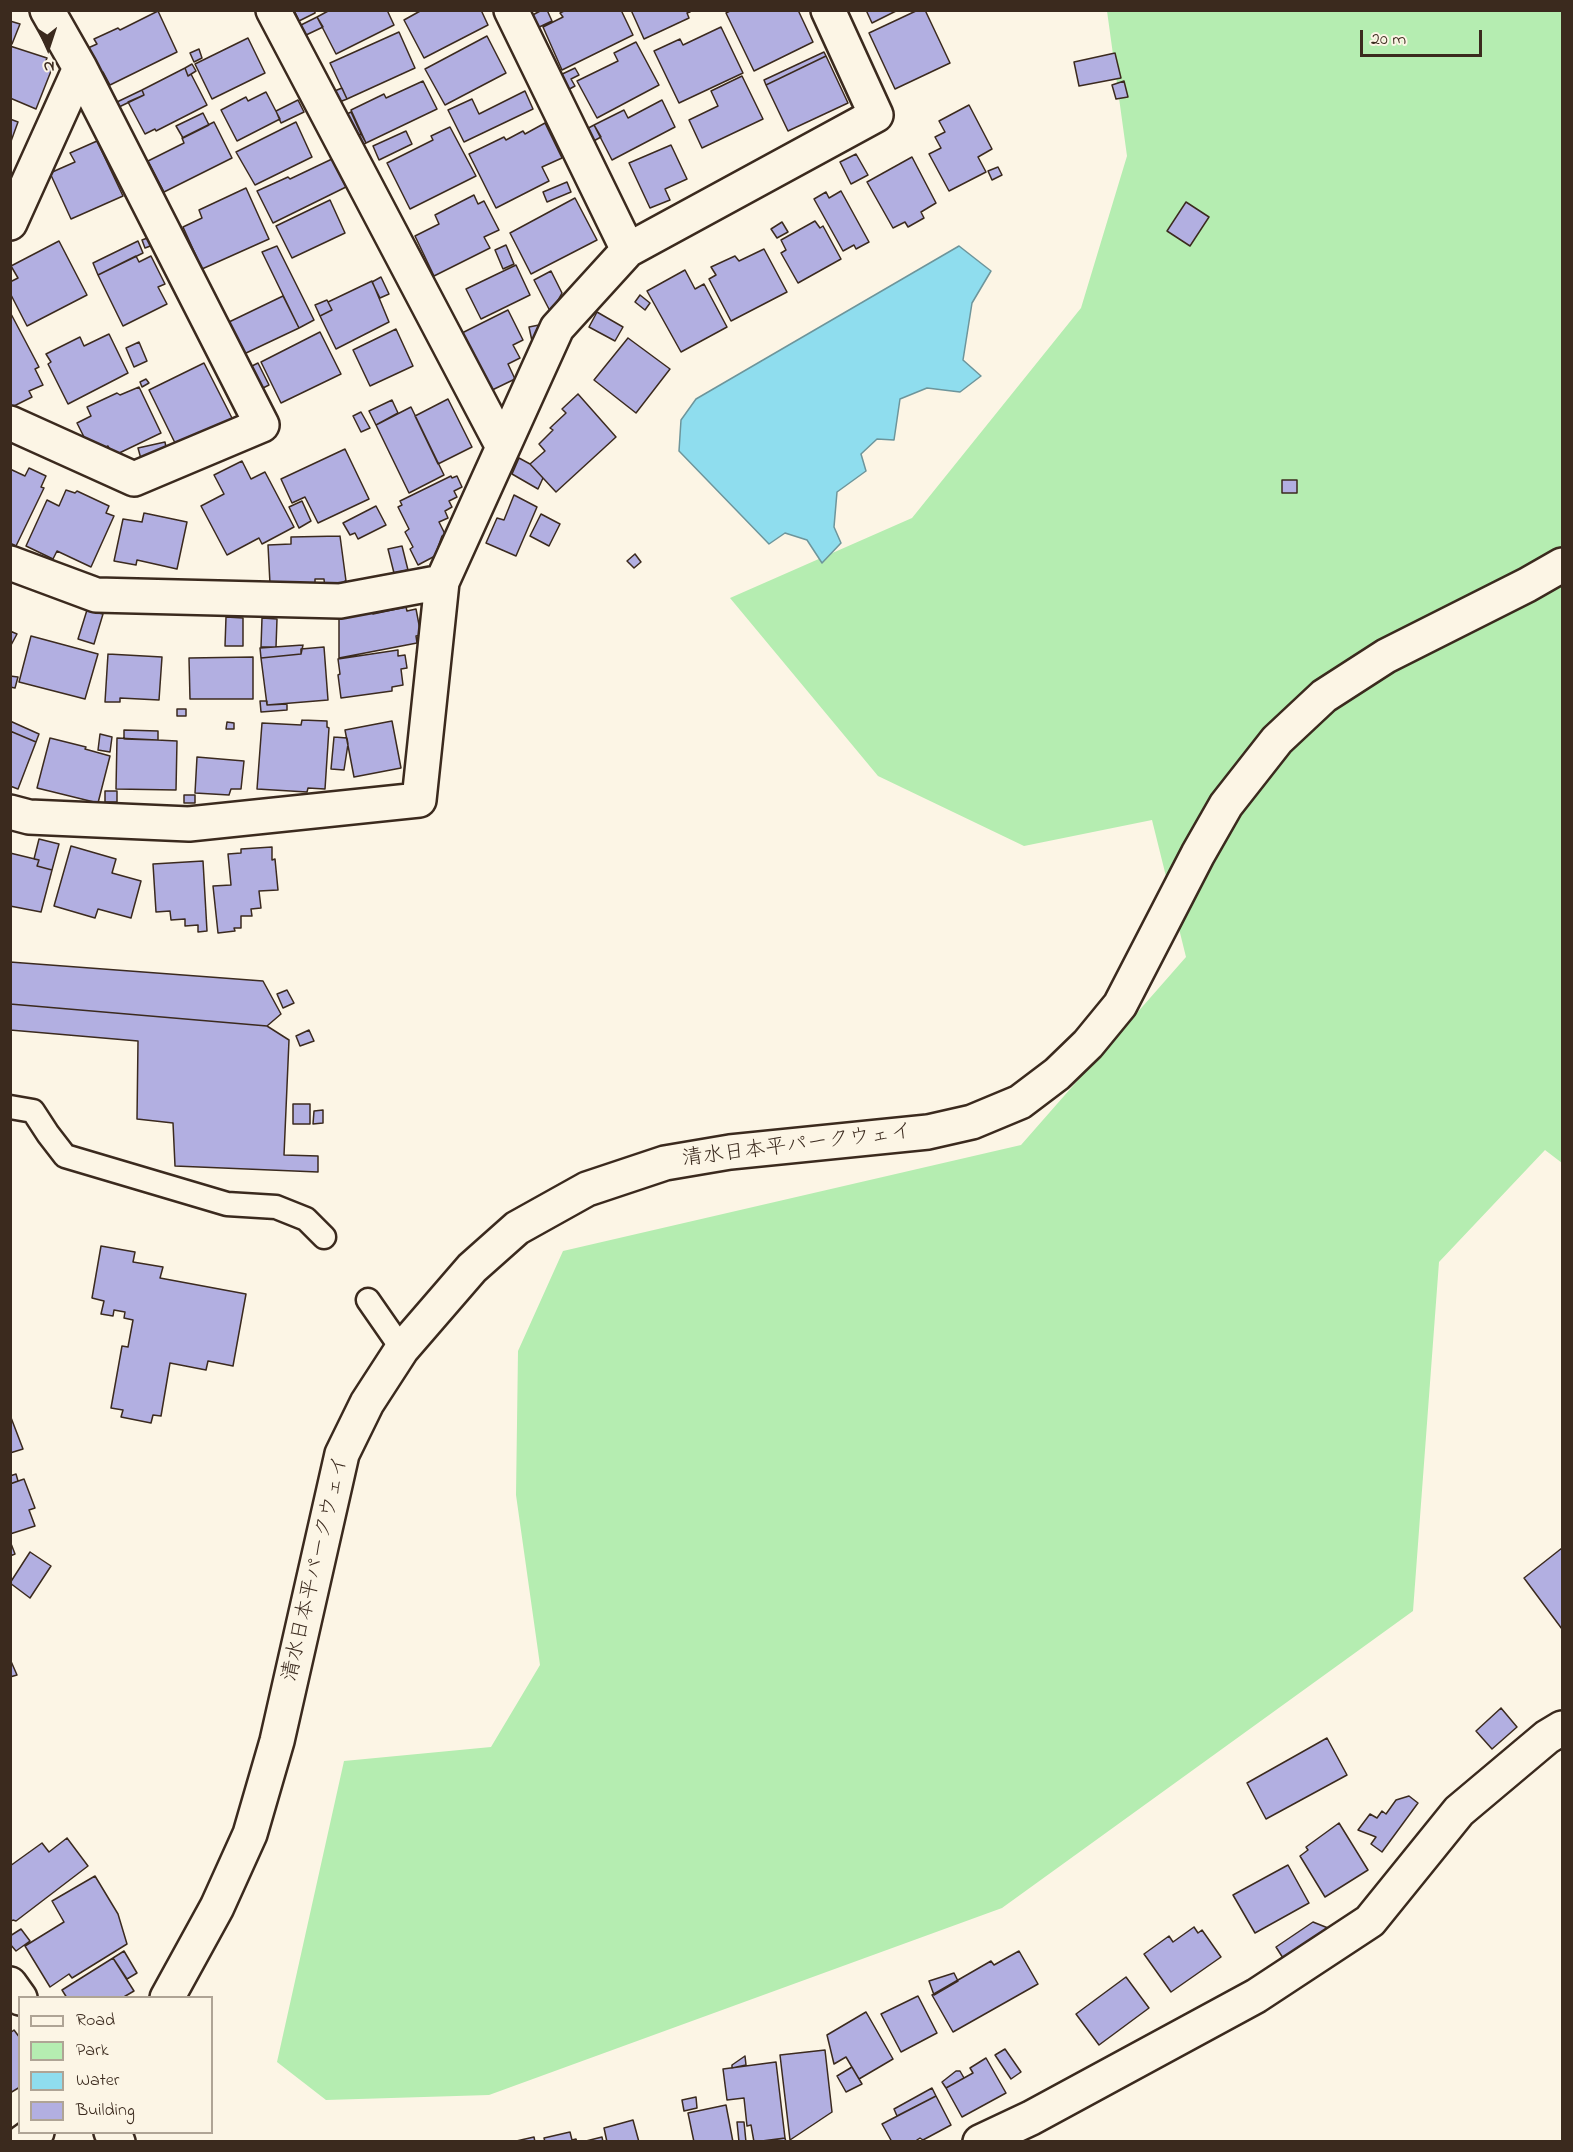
<!DOCTYPE html>
<html>
<head>
<meta charset="utf-8">
<style>
  body { margin:0 }
  #map { position:relative; width:1573px; height:2152px; overflow:hidden; background:#fcf5e5; font-family:"Indie Flower",sans-serif }
  canvas { display:block }
  .frame { position:absolute; inset:0; border:12px solid #3b2a1e; pointer-events:none }
  .legend { position:absolute; left:18px; top:1996px; width:195px; height:138px; box-sizing:border-box; background:#fcf5e5; border:2px solid #afa495; margin:0; padding:8px 10px; list-style:none; font-size:18px; color:#3b2a1e }
  .legend li { display:flex; align-items:center; gap:12px; height:30px }
  .legend b { width:30px; border:2px solid #afa495 }
  .north { position:absolute; left:18px; top:18px; width:60px; height:60px; -webkit-text-stroke:4px #fcf5e5; paint-order:stroke; rotate:177deg; font-size:16px; font-weight:700; line-height:24px; text-align:center; color:#3b2a1e }
  .north::after { content:''; display:block; margin:auto; width:21px; height:27px; background:#3b2a1e; clip-path:polygon(50% 0,100% 100%,50% 72%,0 100%) }
  .scale { position:absolute; left:1360px; top:30px; width:122px; height:27px; box-sizing:border-box; border:3px solid #3b2a1e; border-top:0; padding-left:8px; font-size:18px; line-height:21px; white-space:nowrap; color:#3b2a1e; -webkit-text-stroke:4px #fcf5e5; paint-order:stroke }
</style>
</head>
<body>
<div id="map">
<canvas width="1573" height="2152"></canvas>
<div class="frame"></div>
<ul class="legend">
<li><b style="height:8px;background:#fcf5e5"></b>Road</li>
<li><b style="height:16px;background:#b5edb1"></b>Park</li>
<li><b style="height:16px;background:#8fddee"></b>Water</li>
<li><b style="height:16px;background:#b2afe1"></b>Building</li>
</ul>
<div class="north">N</div>
<div class="scale">20 m</div>
</div>
<script>
const ctx = document.querySelector('canvas').getContext('2d');
ctx.lineJoin = 'round';
function fillPath(path, color) { ctx.fillStyle = color; ctx.fill(path, 'evenodd'); }
const toPath = rows => new Path2D(rows.map(r => 'M' + r).join(''));
function stroke(path, color, width, dash) { ctx.strokeStyle = color; ctx.lineWidth = width; ctx.lineCap = dash ? 'butt' : 'round'; ctx.setLineDash(dash || []); ctx.stroke(path); }
function drawText(font, color, halo, rows, align = 'center') {
  ctx.font = font + ' "Indie Flower","Klee One",sans-serif'; ctx.lineWidth = 4.5; ctx.setLineDash([]); ctx.textBaseline = 'middle'; ctx.strokeStyle = halo; ctx.fillStyle = color; for (const [text, x, y, turn = 0] of rows) {
    ctx.save(); ctx.translate(x, y); ctx.rotate((+turn || 0) * Math.PI / 180); ctx.textAlign = isNaN(turn) ? turn : align; if (halo) ctx.strokeText(text, 0, 0); ctx.fillText(text, 0, 0); ctx.restore();
  }
}
fillPath(toPath([
  [1107,11,1562,11,1562,1163,1545,1150,1439,1262,1413,1611,1002,1908,489,2095,326,2100,277,2062,344,1761,491,1747,540,1665,516,1495,518,1351,563,1251,1021,1145,1186,957,1152,820,1024,846,878,776,730,598,912,518,1081,308,1127,156]
]), '#b5edb1');
const water = toPath([
  [959,246,991,271,972,303,963,360,981,376,960,392,927,388,900,399,894,440,877,439,861,454,866,471,837,492,834,527,841,543,822,563,807,540,785,533,769,544,679,451,681,420,696,399,959,246]
]);
fillPath(water, '#8fddee');
stroke(water, '#6d959b', 1.5);
const building = toPath([
  [294,10,315,10,315,13,299,21,294,10],
  [330,10,387,10,394,25,336,54,317,17,330,10],
  [422,10,481,10,488,25,424,58,404,20,422,10],
  [542,10,547,10,552,21,533,30,527,18,542,10],
  [566,10,621,10,633,35,562,70,543,27,563,17,560,13,566,10],
  [631,10,689,10,690,12,687,13,689,18,644,39,631,10],
  [732,10,798,10,813,42,754,71,726,13,732,10],
  [866,10,898,10,872,23,866,10],
  [918,10,925,10,950,63,895,89,869,33,918,10],
  [158,11,177,52,110,85,103,72,100,74,88,48,97,44,94,39,118,28,120,30,158,11],
  [317,17,323,27,304,36,299,26,317,17],
  [10,21,20,24,12,44,10,43,10,21],
  [721,27,743,73,679,103,654,51,680,39,683,45,721,27],
  [399,32,415,68,347,99,330,63,399,32],
  [487,36,506,73,445,105,425,69,487,36],
  [248,38,265,73,212,99,195,64,248,38],
  [636,42,659,85,597,118,577,81,618,61,614,53,636,42],
  [10,46,47,58,45,63,53,66,36,109,10,98,10,46],
  [199,49,202,58,194,62,190,53,199,49],
  [824,52,826,56,766,85,764,80,824,52],
  [1115,53,1121,78,1079,86,1074,62,1115,53],
  [826,56,848,103,788,131,766,85,826,56],
  [192,64,196,71,188,76,185,68,192,64],
  [185,68,188,76,191,74,207,105,156,131,155,129,145,134,128,102,144,95,142,90,185,68],
  [575,68,579,75,571,79,575,86,564,92,556,77,575,68],
  [742,76,763,119,702,148,689,120,718,106,711,91,742,76],
  [423,81,437,109,366,143,351,110,384,94,386,98,423,81],
  [1124,81,1128,97,1116,99,1112,85,1124,81],
  [342,88,347,99,337,103,332,92,342,88],
  [142,90,144,95,119,107,117,102,142,90],
  [525,91,533,109,464,142,448,110,472,99,479,114,525,91],
  [266,92,280,119,237,141,221,110,246,97,248,101,266,92],
  [298,100,304,112,281,123,276,111,298,100],
  [662,100,675,127,612,160,594,125,624,110,628,118,662,100],
  [969,105,992,149,978,157,986,172,949,191,929,154,941,148,935,137,945,132,939,121,969,105],
  [351,112,361,134,355,137,345,115,351,112],
  [203,113,209,125,183,138,176,126,203,113],
  [10,119,18,122,10,144,10,119],
  [214,122,232,158,164,192,148,161,184,143,182,138,214,122],
  [296,122,312,157,255,185,236,152,296,122],
  [545,123,562,158,542,167,549,181,496,208,469,154,504,137,506,140,523,131,525,134,545,123],
  [594,125,601,137,588,144,583,131,594,125],
  [450,127,476,176,410,209,387,163,433,140,431,136,450,127],
  [406,131,412,144,379,160,373,146,406,131],
  [361,134,366,143,360,146,355,137,361,134],
  [97,141,123,196,71,219,50,173,75,162,70,153,97,141],
  [671,145,687,179,665,189,670,200,650,208,629,163,671,145],
  [856,154,868,175,851,184,840,162,856,154],
  [912,157,936,203,921,212,924,218,908,227,905,222,893,228,867,182,912,157],
  [332,159,346,187,273,223,257,191,288,177,290,179,332,159],
  [998,167,1002,175,992,180,988,171,998,167],
  [567,182,571,192,547,202,543,192,567,182],
  [246,188,269,239,202,269,183,227,202,218,199,210,246,188],
  [841,191,869,242,856,249,854,245,843,251,814,199,826,192,829,198,841,191],
  [474,195,478,204,484,201,499,230,484,237,490,248,434,276,415,236,439,224,435,215,474,195],
  [575,198,597,240,531,274,510,233,575,198],
  [330,200,345,233,292,258,276,226,330,200],
  [1186,202,1209,217,1190,246,1167,231,1186,202],
  [815,221,820,228,823,226,841,259,798,283,781,253,786,250,781,240,815,221],
  [782,222,788,232,777,238,771,229,782,222],
  [150,237,153,245,145,248,142,240,150,237],
  [59,241,87,295,27,326,10,293,10,282,18,278,11,266,59,241],
  [138,241,143,253,98,275,93,263,138,241],
  [506,245,514,264,503,269,495,250,506,245],
  [277,246,314,320,299,328,262,252,277,246],
  [764,249,787,292,731,321,709,279,716,275,711,267,735,256,739,261,764,249],
  [136,256,139,262,151,256,165,284,158,287,167,304,123,326,98,275,136,256],
  [516,265,530,295,481,319,466,289,516,265],
  [685,270,695,289,704,284,727,327,681,352,647,291,685,270],
  [551,271,562,293,551,313,534,280,551,271],
  [381,277,389,294,380,298,372,282,381,277],
  [372,281,389,322,336,349,320,316,332,310,328,302,372,281],
  [640,295,650,303,645,310,635,302,640,295],
  [283,296,299,328,244,354,229,322,283,296],
  [327,300,332,310,320,316,315,305,327,300],
  [508,310,523,340,513,345,520,358,508,364,515,379,486,393,458,335,508,310],
  [10,312,39,367,35,369,43,385,29,391,32,397,10,408,10,312],
  [597,312,623,327,615,341,589,327,597,312],
  [539,325,542,339,532,341,529,327,539,325],
  [396,329,413,366,370,386,353,350,396,329],
  [320,332,341,374,281,403,261,362,320,332],
  [109,334,128,373,68,404,48,364,51,362,46,354,80,337,84,346,109,334],
  [628,338,670,369,636,413,594,380,628,338],
  [139,342,147,361,134,367,126,348,139,342],
  [204,363,233,420,177,447,149,390,204,363],
  [258,363,269,385,259,390,248,368,258,363],
  [146,379,149,383,142,387,140,382,146,379],
  [139,387,161,433,113,456,108,446,97,452,90,449,77,423,91,416,87,407,117,393,120,395,139,387],
  [578,394,616,437,556,492,530,464,545,451,539,444,553,430,550,428,566,413,562,409,578,394],
  [448,399,472,447,438,464,415,416,448,399],
  [392,400,398,413,376,425,369,411,392,400],
  [411,407,444,475,409,493,376,425,411,407],
  [361,412,370,428,361,432,353,416,361,412],
  [165,442,167,453,141,459,138,448,165,442],
  [345,449,369,499,318,523,305,497,292,503,281,479,345,449],
  [519,458,530,464,543,478,538,489,512,474,519,458],
  [242,461,251,479,265,472,294,527,262,544,259,538,227,555,201,506,224,494,214,475,242,461],
  [29,468,46,476,41,487,44,488,16,546,10,543,10,469,25,476,29,468],
  [451,476,452,478,457,476,462,487,454,491,457,497,449,501,452,507,445,511,448,518,439,522,445,534,442,536,435,556,418,565,410,549,413,547,405,532,409,529,398,507,402,505,400,501,451,476],
  [1282,480,1297,480,1297,493,1282,493,1282,480],
  [66,490,75,493,77,491,109,506,106,513,114,516,91,567,57,551,53,559,26,546,47,500,59,506,66,490],
  [514,495,537,507,516,556,486,543,497,518,504,520,514,495],
  [302,501,311,521,299,528,289,507,302,501],
  [376,506,386,525,358,539,355,533,350,535,343,523,376,506],
  [144,513,187,522,177,569,137,560,136,565,114,561,123,519,142,522,144,513],
  [541,514,560,524,549,546,530,536,541,514],
  [340,536,346,581,345,581,345,587,325,589,324,579,315,579,315,586,270,584,268,545,291,544,291,537,340,536],
  [402,546,408,570,394,573,388,549,402,546],
  [635,554,641,562,634,568,627,561,635,554],
  [406,607,407,611,416,609,421,635,416,636,417,643,339,658,339,619,349,617,348,612,371,608,373,614,406,607],
  [87,610,103,614,94,644,78,639,87,610],
  [226,617,243,618,243,646,225,646,226,617],
  [262,618,277,619,276,647,261,647,262,618],
  [10,631,17,634,10,647,10,631],
  [31,636,98,654,85,699,19,682,31,636],
  [303,645,301,654,261,658,260,648,303,645],
  [324,647,328,700,267,705,261,658,301,654,301,649,324,647],
  [398,650,398,656,405,655,407,668,401,669,403,685,392,687,392,691,341,698,338,675,340,674,338,659,398,650],
  [108,654,162,657,159,700,120,698,120,702,105,702,108,654],
  [253,657,253,699,190,699,189,658,253,657],
  [10,676,18,677,15,688,10,687,10,676],
  [260,701,267,701,267,705,287,704,287,710,261,712,260,701],
  [177,709,186,709,186,716,177,716,177,709],
  [302,720,327,721,327,727,329,728,325,789,308,788,307,792,257,789,262,723,301,725,302,720],
  [10,721,39,734,36,742,10,731,10,721],
  [392,721,401,768,354,777,345,730,392,721],
  [227,722,234,723,234,729,226,729,227,722],
  [124,730,158,731,158,740,124,739,124,730],
  [10,731,36,742,18,789,10,786,10,731],
  [100,734,112,737,110,752,98,750,100,734],
  [334,737,347,738,348,744,344,770,331,769,334,737],
  [50,738,86,747,85,749,110,756,98,803,37,788,50,738],
  [117,738,177,741,176,790,116,789,117,738],
  [197,757,244,761,241,789,231,789,229,795,195,793,197,757],
  [105,791,117,791,117,802,105,802,105,791],
  [184,795,195,795,195,803,184,803,184,795],
  [39,839,59,844,52,870,37,866,39,860,34,859,39,839],
  [71,846,116,859,112,873,141,881,131,918,98,909,95,918,54,906,71,846],
  [272,847,272,860,275,859,278,890,259,891,261,908,251,909,252,916,241,916,241,928,234,928,235,931,218,933,213,886,231,885,228,854,241,853,241,849,272,847],
  [10,853,39,860,37,866,52,870,41,912,10,906,10,853],
  [203,861,207,931,198,932,198,925,185,926,185,919,171,920,170,911,156,912,153,864,203,861],
  [10,962,263,981,281,1014,267,1026,10,1004,10,962],
  [287,990,294,1003,283,1008,277,994,287,990],
  [10,1004,267,1026,289,1040,284,1155,318,1156,318,1172,175,1166,173,1123,137,1119,138,1041,10,1030,10,1004],
  [309,1030,314,1041,300,1046,296,1036,309,1030],
  [293,1104,310,1104,310,1124,293,1124,293,1104],
  [323,1110,323,1123,313,1124,314,1111,323,1110],
  [101,1246,135,1252,133,1262,163,1267,160,1278,246,1294,233,1366,208,1361,206,1370,170,1363,161,1416,153,1415,151,1423,121,1417,123,1410,111,1408,122,1346,128,1347,133,1320,124,1318,125,1312,114,1310,113,1316,101,1314,104,1301,92,1298,101,1246],
  [10,1415,23,1449,10,1453,10,1415],
  [16,1474,18,1481,10,1484,10,1476,16,1474],
  [24,1479,35,1508,29,1510,35,1526,10,1534,10,1484,24,1479],
  [10,1541,15,1554,10,1556,10,1541],
  [1562,1548,1562,1629,1524,1578,1562,1548],
  [30,1552,51,1566,30,1598,10,1583,30,1552],
  [10,1659,17,1675,10,1677,10,1659],
  [1501,1708,1517,1727,1492,1749,1476,1731,1501,1708],
  [1327,1738,1347,1775,1266,1819,1247,1783,1327,1738],
  [1409,1796,1418,1803,1382,1852,1371,1844,1376,1837,1358,1830,1370,1814,1377,1818,1382,1811,1386,1814,1396,1800,1409,1796],
  [1339,1823,1368,1870,1325,1897,1300,1856,1308,1850,1306,1847,1339,1823],
  [67,1838,88,1866,16,1921,13,1920,10,1922,10,1866,42,1843,49,1852,67,1838],
  [1288,1865,1309,1903,1255,1933,1233,1895,1288,1865],
  [95,1876,118,1914,127,1944,72,1978,69,1974,50,1987,25,1946,64,1922,52,1901,95,1876],
  [1313,1922,1328,1928,1283,1958,1276,1947,1313,1922],
  [1194,1927,1198,1933,1202,1930,1221,1957,1171,1992,1144,1954,1169,1936,1173,1942,1194,1927],
  [21,1929,30,1941,16,1951,10,1944,10,1936,21,1929],
  [124,1951,137,1973,127,1979,113,1958,124,1951],
  [1019,1951,1038,1984,953,2032,932,1995,991,1961,994,1965,1019,1951],
  [113,1958,134,1991,122,1998,67,1998,62,1990,113,1958],
  [954,1973,958,1981,934,1995,929,1981,954,1973],
  [1126,1977,1149,2008,1099,2045,1076,2014,1126,1977],
  [918,1996,937,2033,901,2052,881,2014,918,1996],
  [866,2012,893,2059,859,2079,846,2057,834,2064,827,2035,866,2012],
  [14,2030,20,2038,20,2087,10,2093,10,2033,14,2030],
  [1005,2049,1021,2072,1011,2079,995,2055,1005,2049],
  [825,2050,832,2112,790,2140,780,2055,825,2050],
  [745,2056,746,2065,732,2068,732,2065,745,2056],
  [986,2058,1006,2093,962,2117,946,2088,973,2073,970,2068,986,2058],
  [776,2062,785,2138,754,2142,751,2125,747,2126,744,2098,727,2100,723,2069,776,2062],
  [852,2067,862,2084,846,2092,837,2076,852,2067],
  [956,2071,960,2071,964,2078,946,2088,942,2082,956,2071],
  [932,2088,936,2096,897,2116,894,2109,932,2088],
  [936,2096,951,2125,923,2140,920,2138,914,2142,892,2142,882,2124,936,2096],
  [696,2097,697,2108,684,2111,682,2100,696,2097],
  [726,2105,733,2142,694,2142,688,2113,726,2105],
  [633,2120,639,2142,607,2142,604,2128,633,2120],
  [737,2122,744,2122,746,2142,739,2142,737,2122],
  [570,2132,572,2140,576,2139,577,2142,545,2142,544,2138,570,2132],
  [534,2137,535,2142,512,2142,534,2137],
  [602,2137,603,2142,582,2142,602,2137],
  [785,2138,786,2142,760,2142,785,2138]
]);
fillPath(building, '#b2afe1');
stroke(building, '#3b2a1e', 1.5);
const service = toPath([
  [10,1107,33,1111,48,1134,65,1156,227,1204,276,1207,306,1219,324,1237],
  [368,1300,402,1349]
]);
const minor = toPath([
  [47,10,80,68],
  [273,10,503,447],
  [511,10,628,250],
  [10,223,80,68,262,425,134,479,10,423],
  [10,563,96,595,340,601,442,582],
  [10,812,29,817,189,824,419,800,442,582,557,328,628,250,876,115,828,10],
  [10,1984,20,1998],
  [111,2132,118,2142],
  [980,2142,1031,2118,1256,1996,1370,1921,1459,1811,1547,1737,1562,1728]
]);
const tertiary = toPath([
  [167,1998,217,1907,250,1834,277,1741,342,1454,367,1403,402,1349,472,1268,517,1228,587,1189,665,1163,730,1152,928,1132,972,1122,1020,1102,1057,1074,1088,1044,1120,1005,1198,854,1226,805,1277,740,1324,696,1386,656,1527,585,1562,565],
  [23,2142,37,2132]
]);
stroke(service, '#3b2a1e', 27);
stroke(minor, '#3b2a1e', 38);
stroke(tertiary, '#3b2a1e', 38);
stroke(service, '#fcf5e5', 22);
stroke(minor, '#fcf5e5', 33);
stroke(tertiary, '#fcf5e5', 33);
drawText('21px', '#3b2a1e', '#fcf5e5', [
  ["清水日本平パークウェイ",797,1147,-7],
  ["清水日本平パークウェイ",317,1569,-77]
]);
</script>
</body>
</html>
